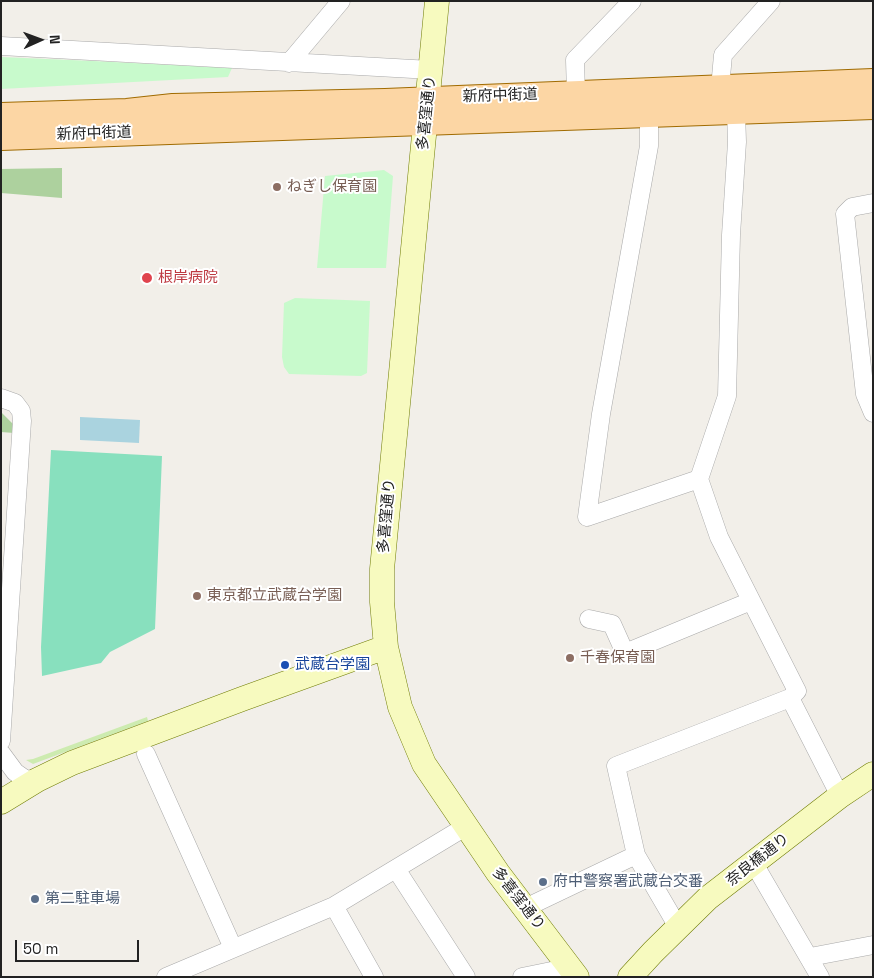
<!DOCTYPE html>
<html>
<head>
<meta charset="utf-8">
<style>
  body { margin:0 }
  #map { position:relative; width:874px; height:978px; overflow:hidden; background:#f2efe9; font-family:"Space Grotesk",sans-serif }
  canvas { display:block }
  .frame { position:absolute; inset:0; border:2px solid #222; pointer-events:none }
  .north { position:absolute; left:15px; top:15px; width:50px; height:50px; -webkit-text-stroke:4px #fff; paint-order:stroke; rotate:88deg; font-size:14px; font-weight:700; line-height:20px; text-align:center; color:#222 }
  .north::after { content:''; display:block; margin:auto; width:18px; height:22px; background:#222; clip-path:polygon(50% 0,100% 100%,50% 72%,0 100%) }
  .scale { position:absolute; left:15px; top:940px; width:124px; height:22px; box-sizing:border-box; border:2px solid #222; border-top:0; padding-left:6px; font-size:15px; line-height:18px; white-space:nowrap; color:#222; -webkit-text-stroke:4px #fff; paint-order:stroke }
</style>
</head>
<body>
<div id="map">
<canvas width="874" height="978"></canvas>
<div class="frame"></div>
<div class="north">N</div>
<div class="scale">50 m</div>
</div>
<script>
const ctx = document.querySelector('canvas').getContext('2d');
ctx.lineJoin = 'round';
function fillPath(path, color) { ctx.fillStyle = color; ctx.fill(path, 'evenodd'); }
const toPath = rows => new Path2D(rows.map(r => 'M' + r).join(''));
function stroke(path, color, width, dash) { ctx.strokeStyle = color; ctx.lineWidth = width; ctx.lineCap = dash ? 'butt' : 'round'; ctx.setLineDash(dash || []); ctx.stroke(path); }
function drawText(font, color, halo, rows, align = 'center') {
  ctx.font = font + ' "Space Grotesk","Noto Sans JP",sans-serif'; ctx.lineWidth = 4; ctx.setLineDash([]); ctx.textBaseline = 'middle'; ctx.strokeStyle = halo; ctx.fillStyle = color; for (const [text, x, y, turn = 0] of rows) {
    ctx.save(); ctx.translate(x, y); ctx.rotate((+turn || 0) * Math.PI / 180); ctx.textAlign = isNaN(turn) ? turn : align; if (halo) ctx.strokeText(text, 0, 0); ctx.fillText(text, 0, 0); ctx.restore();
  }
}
fillPath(toPath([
  [147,717,148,721,33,764,26,760,33,759]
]), '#cdebb0');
fillPath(toPath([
  [62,168,62,198,1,193,1,169],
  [1,412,14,425,14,433,1,432]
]), '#add19e');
fillPath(toPath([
  [1,57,93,61,232,68,228,77,1,89],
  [384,170,393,176,386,268,317,268,325,176],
  [295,298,370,301,367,373,361,376,289,374,284,367,282,357,284,303]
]), '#c8facc');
fillPath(toPath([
  [51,450,162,456,155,629,110,652,101,663,42,676,41,647]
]), '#88e0be');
fillPath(toPath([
  [80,417,140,420,139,443,80,440]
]), '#aad3df');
const street = toPath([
  [1,46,431,70],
  [289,63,341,1],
  [720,88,723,55,771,1],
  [576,93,575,60,632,1],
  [736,112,737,142,731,235,727,396,699,479,719,537,797,691,790,698,840,796],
  [649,114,649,146,601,414,587,517,699,479],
  [873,203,852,207,845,214,865,394,873,413],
  [1,398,15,403,21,411,22,421,1,741],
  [589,619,612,624,625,653,751,601],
  [1,753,15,772,25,779,37,780],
  [146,754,233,948],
  [636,855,678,927],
  [753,862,820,977],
  [396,869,466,977],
  [334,906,374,977],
  [525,908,636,855,616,766,790,698],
  [810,957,873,945],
  [166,977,334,906,465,827],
  [522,977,571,967]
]);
const secondary = toPath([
  [437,1,382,569,382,602,386,647,400,707,424,764,498,873,577,977],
  [1,802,37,780,72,763,242,699,386,647],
  [630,977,653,952,708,898,840,796,873,774]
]);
const primary = toPath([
  [1,116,127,112,173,107,385,102,873,82],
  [1,137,873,106]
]);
stroke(street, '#a9a9a9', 19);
stroke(secondary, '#707d05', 25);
stroke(primary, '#a06b00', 28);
stroke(street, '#fff', 18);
stroke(secondary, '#f7fabf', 24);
stroke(primary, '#fcd6a4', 26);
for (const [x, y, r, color] of [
  [277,187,5,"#8d6e63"],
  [147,278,6,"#e0444e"],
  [197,596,5,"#8d6e63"],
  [570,658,5,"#8d6e63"],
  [285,665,5,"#1a4fb4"],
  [543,882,5,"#5c6f8a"],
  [35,899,5,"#5c6f8a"]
]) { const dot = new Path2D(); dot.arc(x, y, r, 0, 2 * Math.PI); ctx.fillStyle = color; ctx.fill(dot); stroke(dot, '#fff', 2); }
drawText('15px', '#222', '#fff', [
  ["新府中街道",500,96,-2],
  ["多喜窪通り",427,113,-84],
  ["新府中街道",94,134,-2],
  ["多喜窪通り",387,516,-85],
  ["奈良橋通り",758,860,-38],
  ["多喜窪通り",518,899,52]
]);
drawText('15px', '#785e54', '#fff', [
  ["ねぎし保育園",287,187],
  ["東京都立武蔵台学園",207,596],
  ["千春保育園",580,658]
], 'left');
drawText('15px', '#be3a42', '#fff', [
  ["根岸病院",158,278]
], 'left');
drawText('15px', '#164399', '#fff', [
  ["武蔵台学園",295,665]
], 'left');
drawText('15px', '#4e5e75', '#fff', [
  ["府中警察署武蔵台交番",553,882],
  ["第二駐車場",45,899]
], 'left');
</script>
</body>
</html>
